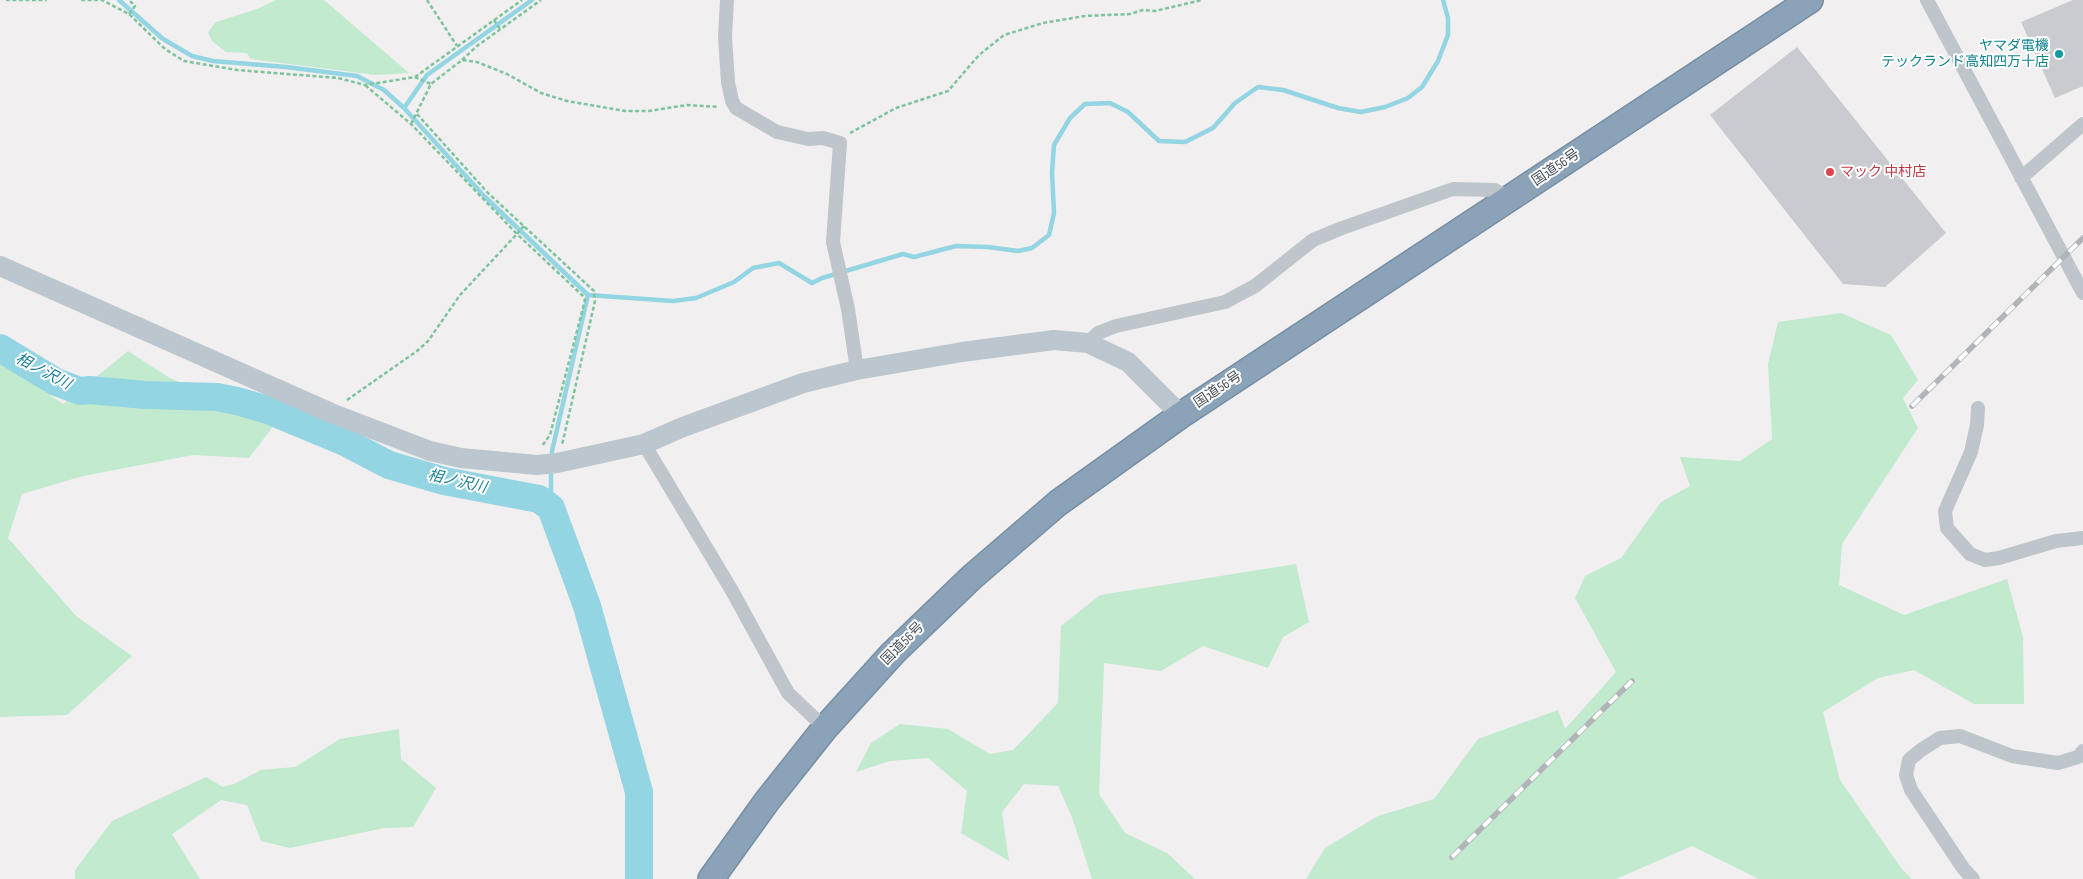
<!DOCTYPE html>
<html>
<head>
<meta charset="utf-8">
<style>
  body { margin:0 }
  canvas { display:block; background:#f1efef }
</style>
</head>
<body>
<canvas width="2083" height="879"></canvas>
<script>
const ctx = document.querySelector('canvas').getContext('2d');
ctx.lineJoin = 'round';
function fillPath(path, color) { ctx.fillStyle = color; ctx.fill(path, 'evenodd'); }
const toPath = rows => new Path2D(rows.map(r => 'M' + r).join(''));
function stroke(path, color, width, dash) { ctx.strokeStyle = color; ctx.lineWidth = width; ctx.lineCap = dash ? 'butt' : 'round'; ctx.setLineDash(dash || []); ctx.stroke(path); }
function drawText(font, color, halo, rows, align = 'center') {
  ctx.font = font + ' "Sofia Sans Condensed","Noto Sans JP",sans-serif'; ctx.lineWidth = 4; ctx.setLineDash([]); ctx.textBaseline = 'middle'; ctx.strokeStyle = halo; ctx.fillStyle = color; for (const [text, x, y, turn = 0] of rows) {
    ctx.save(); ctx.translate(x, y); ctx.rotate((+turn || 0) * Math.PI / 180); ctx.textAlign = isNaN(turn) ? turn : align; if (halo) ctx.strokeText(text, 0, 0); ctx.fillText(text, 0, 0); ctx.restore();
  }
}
fillPath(toPath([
  [276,0,324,0,409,73,376,75,250,59,247,53,226,52,212,41,208,32,216,22,257,9],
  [1841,313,1891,335,1918,380,1903,398,1918,428,1842,544,1839,585,1904,615,2007,579,2023,637,2024,704,1974,704,1914,670,1878,678,1823,712,1840,780,1901,868,1912,879,1759,879,1692,846,1616,879,1306,879,1325,848,1378,816,1434,799,1478,739,1558,710,1565,729,1616,672,1575,598,1585,576,1621,558,1661,502,1690,486,1680,457,1740,461,1772,439,1768,364,1778,322],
  [128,351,170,378,275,424,249,458,193,455,83,476,22,494,8,538,76,616,132,656,67,715,0,717,0,362,63,404],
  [1296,564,1309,622,1283,637,1268,668,1203,646,1161,671,1104,663,1099,794,1125,833,1167,853,1195,879,1092,879,1072,817,1058,786,1024,784,1002,812,1009,861,961,833,967,791,928,758,890,761,856,772,871,743,900,724,948,729,990,754,1013,750,1058,703,1061,626,1100,595],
  [399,729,401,759,436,788,413,827,384,828,290,848,261,841,247,805,221,800,172,834,200,879,75,879,75,870,112,821,206,777,223,787,236,783,261,770,295,767,340,739]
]), '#c1eacf');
stroke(toPath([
  [119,0,163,39,192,56,213,61,286,67,357,76,384,90,404,108,484,196,588,295,673,301,696,298,734,282,753,268,779,263,812,283,822,278,903,254,914,257,956,246,988,247,1018,251,1032,248,1049,235,1054,213,1052,172,1054,145,1070,118,1085,104,1110,103,1128,112,1159,141,1185,142,1213,128,1235,103,1258,87,1283,90,1338,108,1361,112,1385,107,1408,98,1422,87,1438,61,1448,35,1448,18,1443,0],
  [404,108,427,75,532,0],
  [552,459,552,451,588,295],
  [551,508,551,470]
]), '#93d5e2', 4.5);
stroke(toPath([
  [0,348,56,382,80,391,90,390,145,395,217,397,237,401,268,410,345,442,389,465,444,481,539,499,551,508,587,606,639,792,639,879]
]), '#93d5e2', 28);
fillPath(toPath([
  [2073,0,2083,0,2083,86,2055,98,2021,22],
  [1797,47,1946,233,1885,287,1843,284,1710,115]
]), '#c9cbd1');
const highway = toPath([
  [711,879,767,801,825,728,893,653,972,577,1058,503,1181,415,1810,0]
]);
stroke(highway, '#778ea4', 28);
stroke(toPath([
  [6,0,47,0],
  [81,0,102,0,129,14,165,49,184,61,237,70,338,78,365,85,415,77,431,84],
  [427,0,457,46],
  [129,14,135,6,129,0],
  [494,20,500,29],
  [462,60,477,46,541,0],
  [415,77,522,0],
  [417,114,488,193,594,291,595,301,562,445],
  [411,124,431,84,462,60,477,62,507,74,541,93,567,101,625,111,649,111,687,105,719,107],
  [850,133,896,108,948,91,979,55,1004,35,1043,23,1085,16,1130,14,1143,10,1155,11,1202,0],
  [524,226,517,234,583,296,585,300,550,435,542,446],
  [347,400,417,351,428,341,460,295,517,234,411,124,365,85]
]), '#7dc49e', 2.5, [4, 2.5]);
stroke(toPath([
  [727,0,725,37,728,82,732,101,736,108,777,132,808,139,823,138,840,143,833,242,848,309,857,370],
  [1927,0,2083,293],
  [2021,178,2083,124],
  [1088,343,1098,333,1116,326,1225,302,1255,286,1313,240,1342,228,1453,189,1495,190,1510,199],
  [1978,408,1977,425,1971,452,1945,511,1947,528,1970,554,1985,560,1999,558,2056,541,2083,538],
  [644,444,731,589,788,693,825,728],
  [1973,879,1963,868,1911,790,1906,775,1909,760,1921,750,1940,738,1960,736,2012,756,2058,763,2078,757,2083,751]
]), '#bec6cc', 14);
stroke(toPath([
  [0,266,331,413,430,451,461,458,537,465,557,463,644,444,683,427,803,383,857,370,962,352,1054,340,1088,343,1128,362,1181,415]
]), '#bcc6ce', 20);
stroke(highway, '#8ba3b8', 25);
const rail = toPath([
  [1912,406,2083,238],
  [1452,857,1632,681]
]);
stroke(rail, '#b1b4b8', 5.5);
stroke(rail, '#fff', 4, [11]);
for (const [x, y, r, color] of [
  [2059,54,5,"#0f9aa8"],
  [1830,172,5,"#e0444e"]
]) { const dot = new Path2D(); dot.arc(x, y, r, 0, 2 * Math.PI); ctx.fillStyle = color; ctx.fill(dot); stroke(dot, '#fff', 2); }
drawText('14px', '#0d838f', '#fff', [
  ["ヤマダ電機",2049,46],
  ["テックランド高知四万十店",2049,62]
], 'right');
drawText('14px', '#49525a', '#fff', [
  ["国道56号",1556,168,-34],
  ["国道56号",1218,390,-34],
  ["国道56号",903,644,-45]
]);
drawText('14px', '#be3a42', '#fff', [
  ["マック 中村店",1840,172]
], 'left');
drawText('italic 15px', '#1a7f93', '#fff', [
  ["相ノ沢川",43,372,28],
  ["相ノ沢川",457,482,13]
]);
</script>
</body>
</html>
